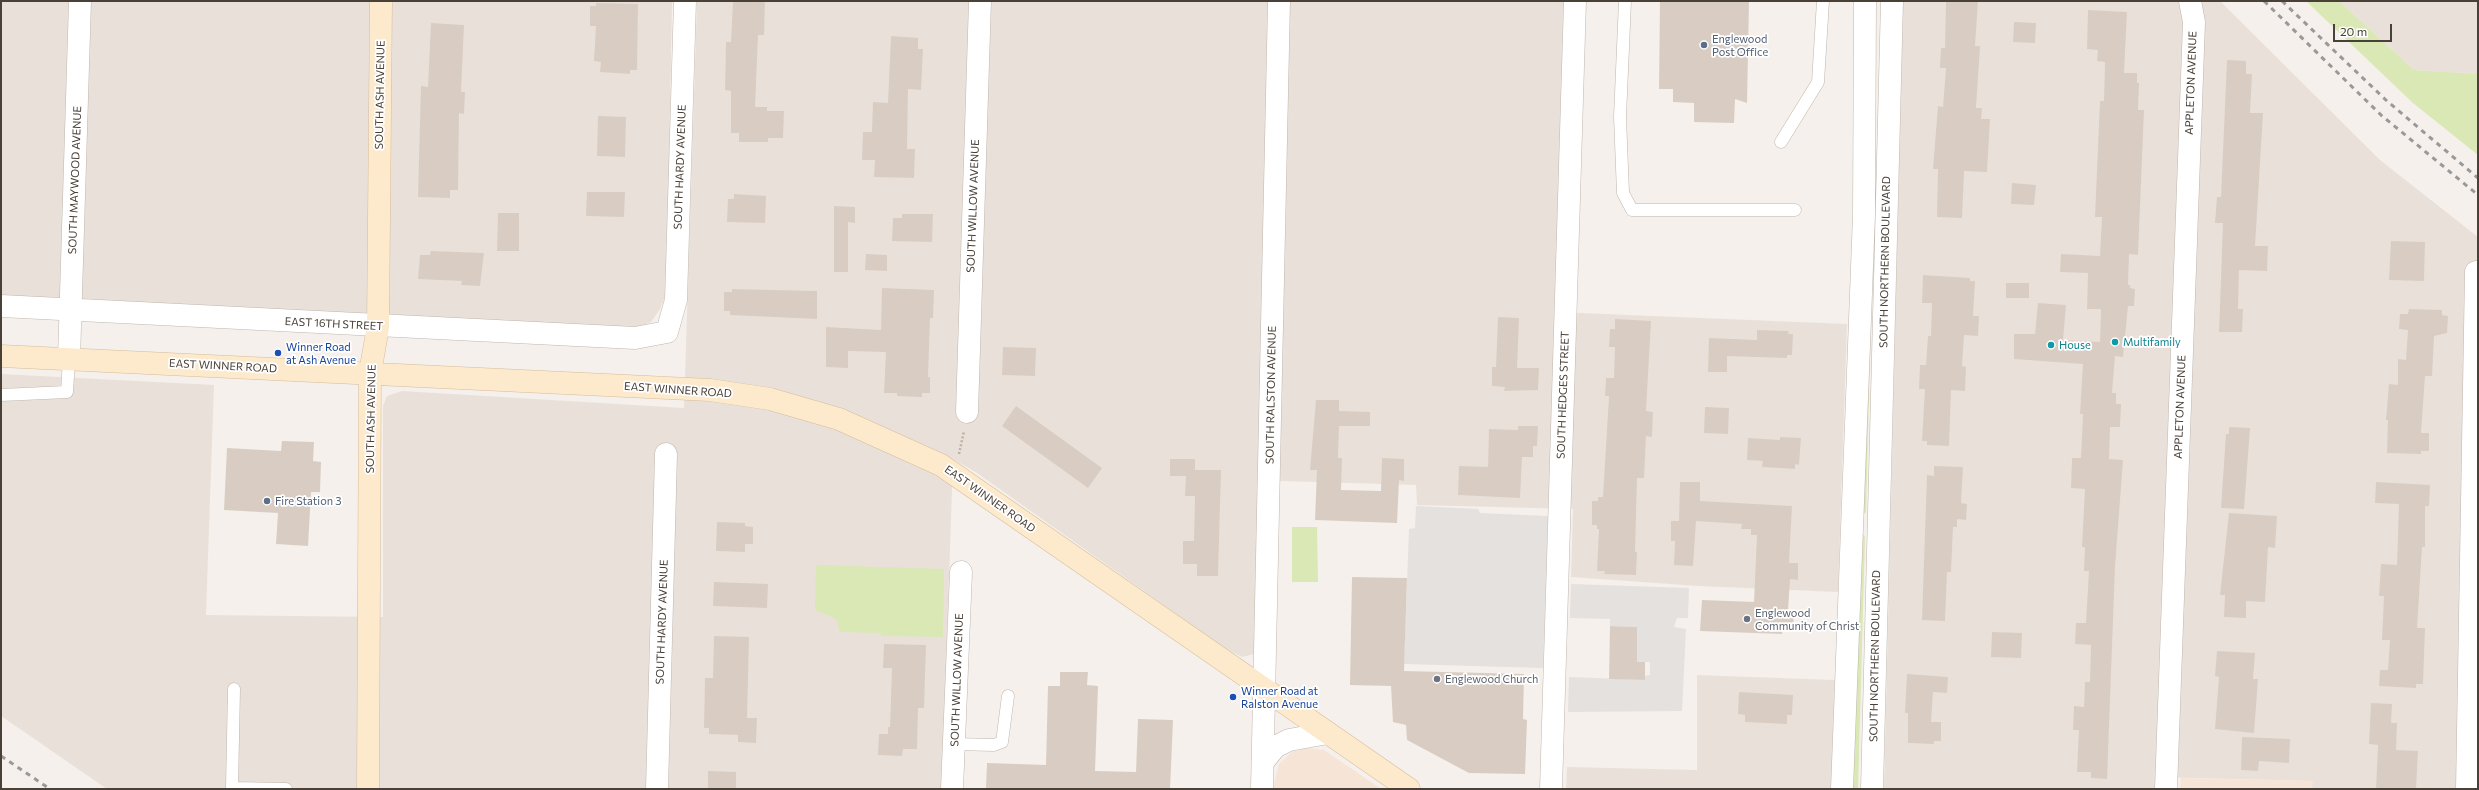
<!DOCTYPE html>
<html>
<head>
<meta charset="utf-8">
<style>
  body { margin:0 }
  #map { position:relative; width:2479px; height:790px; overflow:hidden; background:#f5f0eb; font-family:Commissioner,sans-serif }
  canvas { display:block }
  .frame { position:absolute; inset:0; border:2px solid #494038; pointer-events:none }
  .scale { position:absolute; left:2333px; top:24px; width:59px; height:18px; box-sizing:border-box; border:2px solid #494038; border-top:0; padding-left:5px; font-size:12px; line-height:14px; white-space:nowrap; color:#494038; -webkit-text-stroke:3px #fff; paint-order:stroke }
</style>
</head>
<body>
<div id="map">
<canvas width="2479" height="790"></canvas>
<div class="frame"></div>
<div class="scale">20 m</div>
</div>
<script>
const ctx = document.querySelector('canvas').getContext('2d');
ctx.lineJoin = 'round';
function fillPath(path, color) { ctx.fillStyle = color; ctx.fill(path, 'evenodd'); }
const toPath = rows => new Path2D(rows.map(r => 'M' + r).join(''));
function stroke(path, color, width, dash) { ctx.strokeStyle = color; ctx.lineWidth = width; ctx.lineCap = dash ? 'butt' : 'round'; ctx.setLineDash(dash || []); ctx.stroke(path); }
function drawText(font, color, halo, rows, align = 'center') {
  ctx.font = font + ' Commissioner,sans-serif'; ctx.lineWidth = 3.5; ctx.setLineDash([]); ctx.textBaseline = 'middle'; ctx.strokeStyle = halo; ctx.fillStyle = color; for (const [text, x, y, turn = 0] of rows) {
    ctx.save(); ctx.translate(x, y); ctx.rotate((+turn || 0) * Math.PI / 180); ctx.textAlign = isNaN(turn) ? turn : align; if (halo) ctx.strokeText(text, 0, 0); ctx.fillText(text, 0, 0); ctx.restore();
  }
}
fillPath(toPath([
  [1,1,672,1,667,292,660,309,651,322,636,329,351,316,1,295],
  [697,1,1566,1,1557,312,1847,324,1838,592,1698,586,1571,577,1573,509,1417,505,1416,485,1282,481,1258,483,1258,644,1254,654,1242,657,1226,649,977,473,953,459,942,789,107,789,1,716,1,374,214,385,206,615,383,617,383,406,387,396,402,391,684,408],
  [1903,1,2220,1,2380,160,2478,237,2478,789,2312,789,2312,781,2156,777,2155,789,1884,789],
  [2339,1,2478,1,2478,74,2414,70],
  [1697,675,1835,680,1832,789,1566,789,1567,767,1697,770]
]), '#e9e1d9');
fillPath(toPath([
  [1306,748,1324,750,1381,789,1273,789,1279,764,1292,752],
  [2181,778,2313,781,2312,789,2180,789]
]), '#f6e4d7');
fillPath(toPath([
  [2306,1,2339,1,2414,70,2478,74,2478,155,2413,103],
  [1872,270,1866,512,1863,515],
  [1292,527,1317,527,1318,582,1292,582],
  [1863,534,1865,537,1858,789,1850,789],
  [816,565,944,569,943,637,881,636,881,633,840,632,836,619,815,610]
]), '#d9e8b5');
fillPath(toPath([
  [1416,506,1478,509,1480,513,1548,516,1543,668,1404,664,1409,529,1415,528],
  [1571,584,1689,588,1688,618,1677,618,1674,627,1686,629,1682,711,1568,712,1569,677,1645,680,1645,676,1650,675,1650,662,1637,662,1637,627,1610,626,1610,619,1570,618]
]), '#e4e1df');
fillPath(toPath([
  [733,1,765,1,764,35,758,35,755,107,767,107,767,111,784,111,783,138,768,138,768,142,739,142,739,133,731,133,731,91,725,90,726,42,731,42],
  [1660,1,1749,1,1747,103,1735,99,1734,123,1694,122,1694,103,1673,102,1673,89,1659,89],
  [1946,1,1978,1,1975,46,1980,46,1976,108,1982,108,1981,119,1990,119,1987,172,1964,171,1962,218,1937,217,1938,169,1933,169,1938,106,1943,107,1946,68,1940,68,1941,48,1945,48],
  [596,3,638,4,637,70,630,70,630,74,600,72,601,62,594,61,596,26,590,26,590,6,596,6],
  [2088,10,2127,12,2124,73,2137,73,2137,83,2139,83,2138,110,2144,110,2138,255,2129,254,2128,285,2130,285,2130,288,2135,289,2134,306,2128,306,2123,357,2115,356,2112,393,2116,393,2116,404,2121,404,2120,427,2110,427,2109,459,2123,460,2115,567,2107,779,2091,778,2091,772,2077,772,2079,730,2073,730,2074,706,2084,707,2085,682,2090,682,2091,645,2075,644,2076,623,2086,623,2089,571,2084,571,2085,547,2082,547,2085,489,2071,488,2072,458,2081,458,2083,414,2080,414,2083,364,2014,359,2014,334,2035,334,2038,303,2066,305,2063,340,2100,342,2101,309,2087,309,2088,273,2060,272,2061,254,2100,256,2102,217,2095,217,2100,101,2104,101,2105,62,2097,61,2098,50,2087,49],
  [2014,22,2036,23,2035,43,2013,42],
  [431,23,464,25,461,92,465,92,464,114,459,113,458,190,450,190,450,198,418,197,421,86,428,87],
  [891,36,918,38,918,49,923,49,921,90,908,89,907,149,915,149,914,178,874,177,875,160,862,160,863,132,872,132,873,102,888,103],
  [2227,60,2246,61,2246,74,2252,74,2250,113,2263,113,2255,246,2268,246,2267,271,2239,270,2238,309,2243,309,2242,332,2219,332,2223,223,2215,223,2217,197,2221,197],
  [598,116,626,117,625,157,597,156],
  [2012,183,2036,185,2034,205,2011,204],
  [587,192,625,192,624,217,586,216],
  [734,194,766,196,765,223,727,222,728,199,734,199],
  [834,206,855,207,855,223,848,222,848,272,834,272],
  [498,213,519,213,519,251,497,251],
  [902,214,933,214,932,242,892,241,893,218,902,218],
  [2391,241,2425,242,2424,281,2389,280],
  [431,251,484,253,480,286,461,285,462,281,418,279,420,255,430,255],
  [866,254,887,255,887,271,865,270],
  [1923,275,1970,278,1970,281,1975,281,1973,316,1979,316,1978,336,1964,335,1962,366,1966,367,1965,391,1951,390,1949,446,1927,445,1927,441,1922,441,1925,389,1919,389,1920,365,1926,365,1928,336,1931,336,1932,303,1922,303],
  [2006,283,2029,283,2029,298,2006,298],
  [882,288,934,290,933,318,930,318,928,377,930,377,930,393,922,393,922,397,897,396,897,393,884,393,886,352,848,351,848,368,826,367,826,327,881,330],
  [732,289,817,291,817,319,730,315,730,311,724,311,724,292,732,292],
  [2409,309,2442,310,2442,315,2448,316,2447,333,2434,336,2432,376,2425,376,2421,433,2429,433,2429,451,2421,451,2421,454,2387,453,2388,420,2386,420,2389,384,2398,385,2398,359,2406,360,2408,330,2399,329,2400,314,2408,314],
  [1498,317,1519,318,1517,368,1539,368,1538,390,1504,391,1505,387,1492,386,1492,367,1496,367],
  [1615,319,1651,321,1646,411,1653,412,1652,437,1646,436,1644,478,1637,478,1635,552,1637,552,1636,575,1604,574,1605,571,1597,571,1599,529,1597,529,1597,525,1592,525,1592,501,1598,501,1598,497,1603,497,1609,396,1605,396,1606,378,1614,378,1615,347,1609,347,1610,329,1615,329],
  [1757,330,1789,331,1788,334,1793,334,1792,355,1787,355,1787,358,1727,356,1727,372,1708,372,1709,338,1757,340],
  [1003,347,1036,348,1035,376,1002,375],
  [1316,400,1339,400,1339,411,1370,412,1370,426,1339,426,1338,458,1342,458,1341,490,1381,491,1382,458,1404,459,1404,481,1399,480,1397,523,1315,520,1317,470,1310,470],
  [1016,406,1102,468,1088,488,1002,426],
  [1705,407,1729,408,1728,434,1704,433],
  [1518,426,1538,426,1537,446,1533,446,1533,457,1522,457,1520,498,1458,495,1459,466,1488,467,1489,429,1518,430],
  [2229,427,2250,428,2244,509,2221,508,2226,434,2229,434],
  [1780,437,1801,438,1799,465,1795,464,1795,469,1762,467,1763,461,1747,460,1748,438,1780,440],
  [282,441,314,442,313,461,321,462,320,492,311,492,308,546,276,544,278,513,224,510,227,448,281,451],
  [1170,459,1195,459,1195,470,1221,470,1218,576,1197,576,1197,564,1183,564,1183,541,1194,541,1195,496,1185,496,1186,476,1170,476],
  [1934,466,1963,467,1961,503,1967,504,1966,520,1957,519,1957,527,1953,527,1951,572,1947,572,1945,621,1922,620,1927,475,1934,476],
  [1680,482,1700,482,1700,501,1792,506,1789,563,1798,563,1798,580,1790,579,1788,610,1794,610,1793,629,1783,629,1782,634,1700,631,1702,600,1754,602,1757,535,1751,535,1751,529,1741,529,1742,524,1696,521,1693,566,1674,565,1675,541,1671,541,1671,521,1679,521],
  [2376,482,2430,485,2429,506,2425,506,2425,547,2422,547,2417,628,2425,628,2423,684,2416,684,2416,688,2379,686,2380,670,2388,670,2390,640,2382,640,2384,596,2379,596,2381,564,2397,565,2399,504,2375,503],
  [2229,513,2277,516,2275,548,2268,547,2265,602,2246,601,2246,618,2224,617,2225,595,2220,595],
  [717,522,745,523,745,526,753,527,753,544,745,544,745,552,716,551],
  [1352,577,1407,578,1404,671,1524,674,1523,719,1527,720,1525,774,1469,773,1407,740,1406,725,1393,722,1391,686,1350,685],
  [714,582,768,584,767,608,713,606],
  [1610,626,1637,627,1637,662,1645,662,1645,680,1609,679],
  [1992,632,2022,633,2021,658,1991,657],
  [714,636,749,637,747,718,757,718,756,743,738,742,738,735,709,734,709,728,704,728,705,678,713,678],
  [884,644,926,645,924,708,918,708,917,749,903,749,902,756,878,755,879,734,888,734,888,727,890,727,892,668,883,668],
  [2217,651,2255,653,2253,679,2258,679,2254,733,2215,729,2219,677,2215,676],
  [1060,672,1088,672,1087,685,1098,686,1095,771,1136,772,1138,719,1173,720,1170,789,986,789,987,763,1046,765,1048,686,1060,686],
  [1907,674,1948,677,1947,693,1933,692,1931,722,1941,722,1941,741,1934,741,1934,744,1908,743,1908,713,1905,713],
  [1739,692,1793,695,1792,715,1787,715,1787,724,1745,722,1745,715,1738,714],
  [2371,703,2392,704,2391,723,2397,723,2396,750,2418,751,2416,789,2376,789,2378,745,2369,744],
  [2242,737,2290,739,2289,763,2259,761,2258,771,2241,770],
  [708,771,736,772,736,789,708,789]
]), '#d9cdc3');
const lane = toPath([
  [1625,1,1620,117,1623,193,1632,210,1795,210],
  [1781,142,1818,82,1823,1],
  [1,395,67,392,69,359],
  [234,689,232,788,286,789],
  [954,744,994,745,1002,742,1008,696]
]);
const street = toPath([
  [1,306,635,338,667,332,676,300,685,1],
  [69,359,80,1],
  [967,412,980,1],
  [1263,762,1275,747,1289,740,1328,733],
  [657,789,666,454],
  [952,789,961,572],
  [1262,789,1279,1],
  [1551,789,1575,1],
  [1842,789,1864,215,1865,1],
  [1872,789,1892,1],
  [2166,789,2194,22,2190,1],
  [2467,789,2476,272]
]);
const secondary = toPath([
  [1,356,710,390,770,399,839,419,941,465,1409,789],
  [368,789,370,373,378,327,381,1]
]);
stroke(lane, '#c0b6ad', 13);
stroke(street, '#c0b6ad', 23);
stroke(secondary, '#d4bc9b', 23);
stroke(toPath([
  [959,454,964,431]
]), '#c2b09f', 2.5, [2, 2]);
stroke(lane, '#fff', 12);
stroke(street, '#fff', 22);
stroke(secondary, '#fdeacc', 22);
stroke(toPath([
  [2264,1,2381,115,2478,195],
  [2282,1,2387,101,2478,178],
  [1,756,50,789]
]), '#999', 3, [5, 5]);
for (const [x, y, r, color] of [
  [1704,45,4,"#5c6f8a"],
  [2115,342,4,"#0f9aa8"],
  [2051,345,4,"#0f9aa8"],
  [278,353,4,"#1a4fb4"],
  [267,501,4,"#5c6f8a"],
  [1747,619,4,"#6b7280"],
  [1437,679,4,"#6b7280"],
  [1233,697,4,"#1a4fb4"]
]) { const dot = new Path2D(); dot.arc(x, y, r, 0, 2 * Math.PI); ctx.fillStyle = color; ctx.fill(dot); stroke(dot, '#fff', 1.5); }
drawText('11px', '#4e5e75', '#fff', [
  ["Englewood",1712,39],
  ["Post Office",1712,52],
  ["Fire Station 3",275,501]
], 'left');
drawText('11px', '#494038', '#fff', [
  ["APPLETON AVENUE",2191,83,-88],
  ["SOUTH ASH AVENUE",380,95,-89],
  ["SOUTH HARDY AVENUE",680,167,-88],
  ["SOUTH MAYWOOD AVENUE",75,180,-88],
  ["SOUTH WILLOW AVENUE",973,206,-88],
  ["SOUTH NORTHERN BOULEVARD",1885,262,-89],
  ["EAST 16TH STREET",334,324,3],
  ["EAST WINNER ROAD",223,366,3],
  ["EAST WINNER ROAD",678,390,4],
  ["SOUTH RALSTON AVENUE",1271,395,-89],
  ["SOUTH HEDGES STREET",1563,395,-88],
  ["APPLETON AVENUE",2180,407,-88],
  ["SOUTH ASH AVENUE",371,419,-89],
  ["EAST WINNER ROAD",990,499,35],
  ["SOUTH HARDY AVENUE",662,622,-88],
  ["SOUTH NORTHERN BOULEVARD",1875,656,-89],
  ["SOUTH WILLOW AVENUE",957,680,-88]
]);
drawText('11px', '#0d838f', '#fff', [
  ["Multifamily",2123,342],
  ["House",2059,345]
], 'left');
drawText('11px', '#164399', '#fff', [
  ["Winner Road",286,347],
  ["at Ash Avenue",286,360],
  ["Winner Road at",1241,691],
  ["Ralston Avenue",1241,704]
], 'left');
drawText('11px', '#5b616d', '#fff', [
  ["Englewood",1755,613],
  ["Community of Christ",1755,626],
  ["Englewood Church",1445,679]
], 'left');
</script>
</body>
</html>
